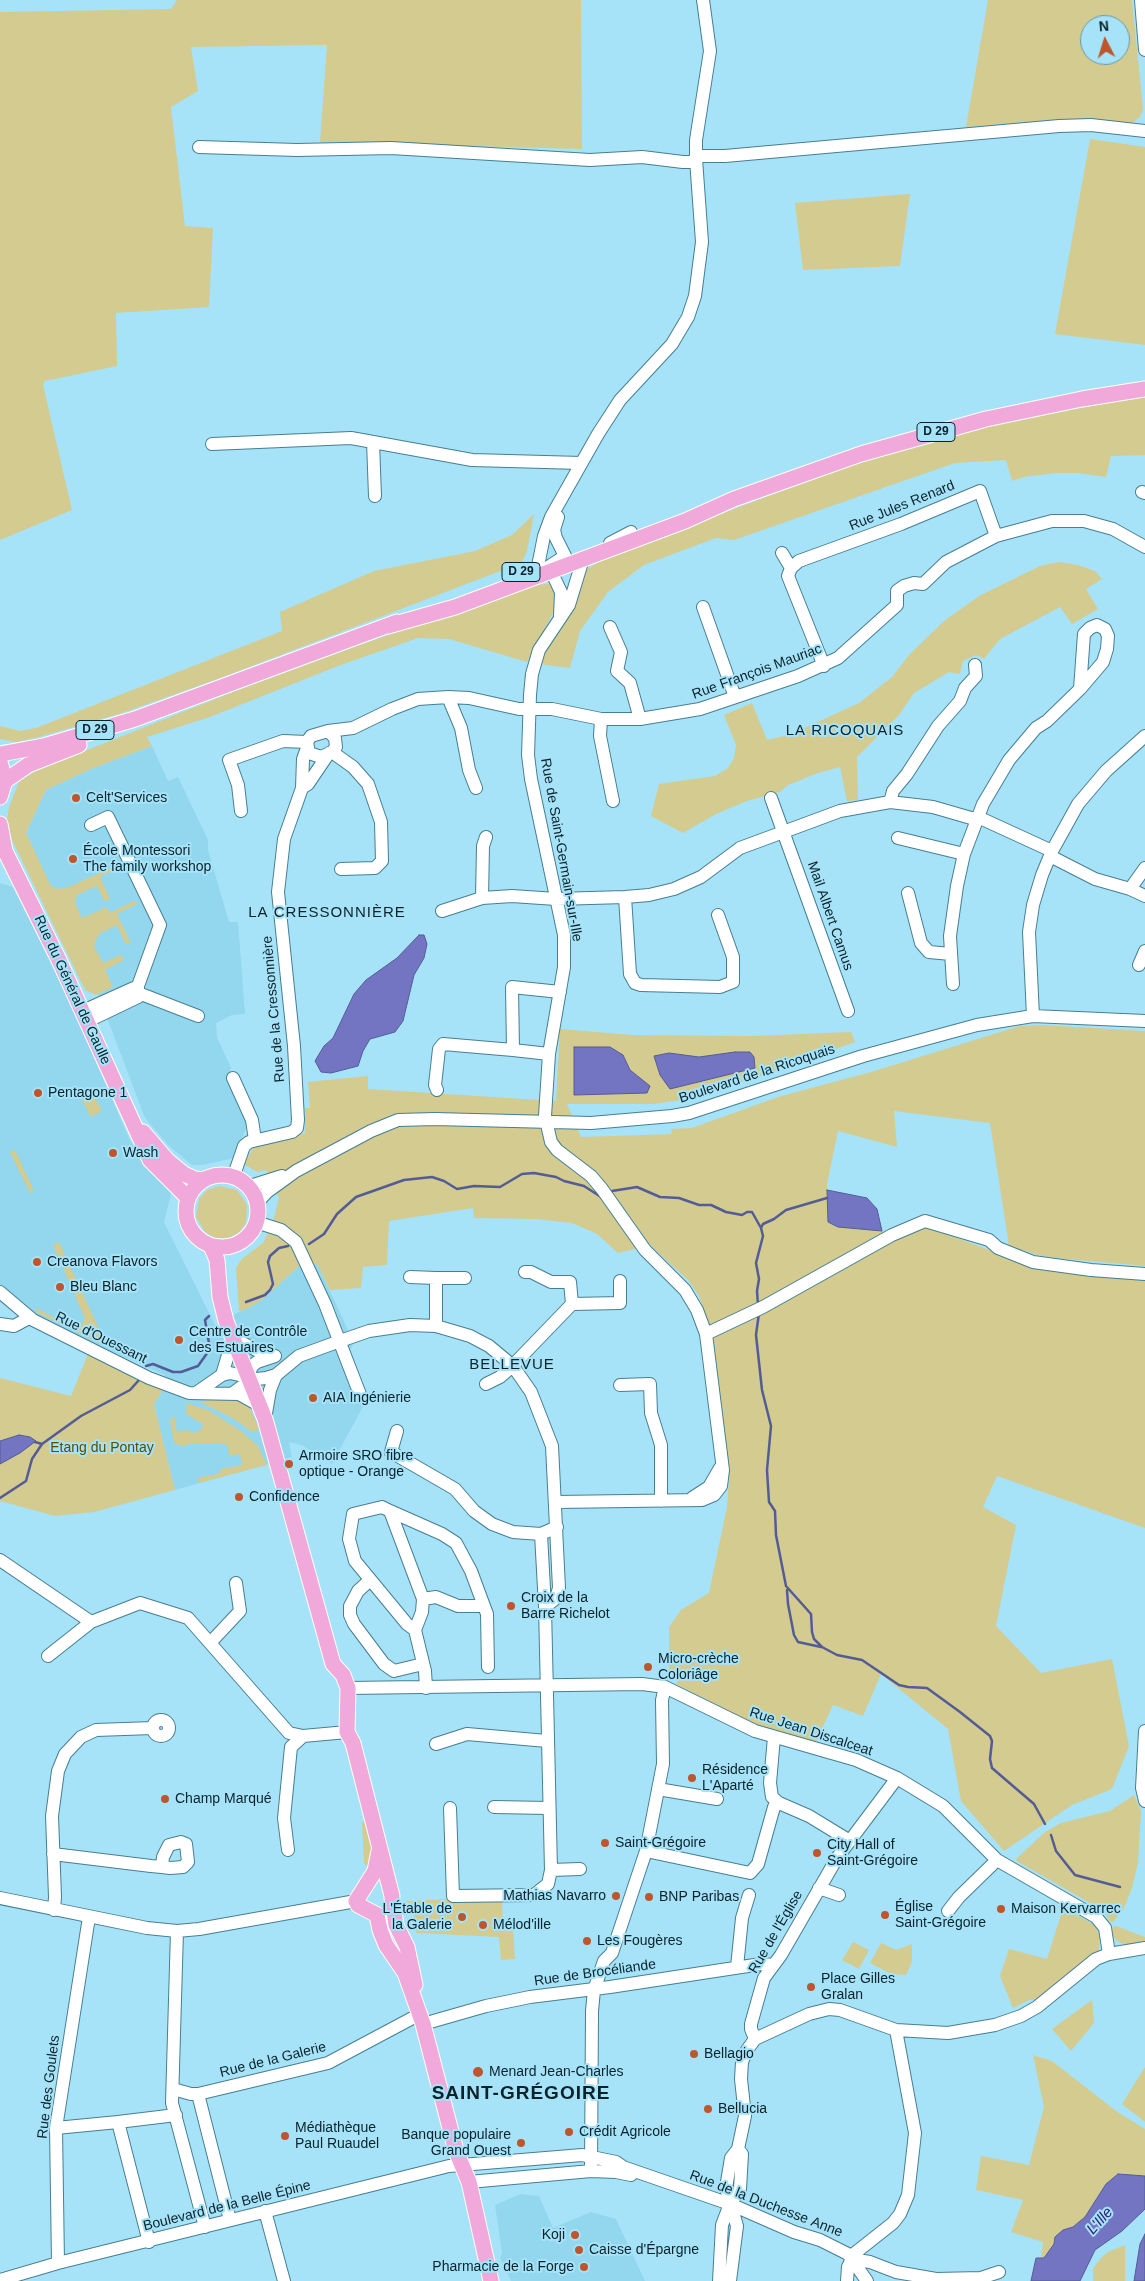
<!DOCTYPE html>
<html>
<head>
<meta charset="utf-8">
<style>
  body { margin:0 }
  #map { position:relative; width:1145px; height:2281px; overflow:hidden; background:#a7e3f8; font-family:Helvetica,sans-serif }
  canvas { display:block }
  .north { position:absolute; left:1080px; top:15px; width:50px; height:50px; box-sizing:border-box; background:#a7e3f8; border:1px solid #6896a6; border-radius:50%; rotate:355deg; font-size:14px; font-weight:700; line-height:20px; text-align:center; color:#0a232b }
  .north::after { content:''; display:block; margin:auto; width:18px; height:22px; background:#bd562c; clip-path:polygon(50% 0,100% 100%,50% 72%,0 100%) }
</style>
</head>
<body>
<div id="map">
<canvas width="1145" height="2281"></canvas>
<div class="north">N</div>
</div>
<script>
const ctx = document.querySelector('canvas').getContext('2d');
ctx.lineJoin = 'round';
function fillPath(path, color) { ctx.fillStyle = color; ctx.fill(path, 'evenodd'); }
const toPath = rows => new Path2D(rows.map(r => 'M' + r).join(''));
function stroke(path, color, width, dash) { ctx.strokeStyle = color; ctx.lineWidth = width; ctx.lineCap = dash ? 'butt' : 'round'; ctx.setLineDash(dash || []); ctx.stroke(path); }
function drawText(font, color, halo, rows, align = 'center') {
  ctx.font = font + ' Helvetica,sans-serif'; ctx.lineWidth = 4; ctx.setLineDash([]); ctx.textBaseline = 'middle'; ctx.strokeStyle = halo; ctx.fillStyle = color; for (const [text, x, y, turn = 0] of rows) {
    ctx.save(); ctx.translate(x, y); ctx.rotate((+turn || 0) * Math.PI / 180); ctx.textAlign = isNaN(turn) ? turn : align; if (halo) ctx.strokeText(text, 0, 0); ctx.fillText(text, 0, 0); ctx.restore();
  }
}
fillPath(toPath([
  [152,746,168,781,178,777,208,840,208,850,229,922,238,922,245,1014,232,1015,216,1023,217,1037,231,1068,228,1076,249,1121,234,1158,203,1165,192,1165,169,1146,145,1118,98,994,26,833,46,790,91,769],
  [0,883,13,887,68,998,129,1138,145,1165,172,1190,164,1222,215,1325,263,1299,298,1267,317,1264,344,1321,353,1345,349,1352,365,1392,366,1401,332,1464,302,1445,289,1442,292,1457,175,1490,154,1404,163,1390,165,1375,40,1319,0,1292],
  [521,2194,539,2196,553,2228,591,2212,616,2219,645,2281,511,2281,500,2258,502,2253,495,2205]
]), '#92d7ed');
fillPath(toPath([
  [177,0,581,0,582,149,320,142,327,45,191,47,198,91,171,107,185,226,213,228,209,307,116,313,117,366,45,381,43,385,72,510,0,540,0,12,171,9],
  [988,0,1132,0,1143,109,1140,117,1132,123,1061,119,966,127],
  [1090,25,1120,25,1120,55,1090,55],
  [1090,139,1145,147,1145,345,1055,334],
  [910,194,900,266,803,270,795,203],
  [1145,396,1145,455,1111,456,1106,477,1078,473,1056,473,1024,477,1012,481,1006,460,955,463,734,540,716,538,644,565,608,592,580,631,570,668,539,664,583,572,604,558,853,464,989,425],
  [534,514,527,551,522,562,511,567,223,677,122,713,39,737,16,742,0,739,0,726,20,731,36,728,282,631,280,612,374,571,475,551,512,535],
  [1059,562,1078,565,1095,571,1102,579,1086,589,1098,609,1072,624,1060,607,1000,639,984,659,976,655,963,661,960,674,949,672,914,693,899,715,857,757,858,800,847,801,840,767,818,773,788,785,780,792,747,801,716,814,683,833,651,816,659,784,715,776,728,768,734,758,736,745,724,715,752,703,767,740,784,736,809,726,859,703,892,677,909,655,944,621,979,596,1040,566],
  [549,584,555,590,554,611,527,662,449,639,418,638,338,666,210,717,147,737,152,746,91,769,46,790,26,833,51,886,58,889,69,887,119,864,120,867,100,877,110,899,104,901,97,886,77,895,75,903,82,918,107,907,110,913,136,900,137,904,117,914,131,943,125,943,117,925,99,934,94,946,103,963,121,955,124,960,105,970,113,987,96,995,85,990,12,840,7,821,9,807,19,782,37,770,238,690,351,648,532,585],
  [1043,1025,1145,1031,1145,1266,1056,1258,1038,1255,1009,1246,990,1123,894,1111,897,1147,838,1131,827,1184,828,1222,838,1227,883,1231,884,1236,751,1308,710,1326,699,1296,689,1281,648,1243,617,1199,615,1199,639,1248,618,1253,597,1234,572,1223,535,1219,474,1218,473,1208,389,1221,387,1265,363,1267,361,1288,330,1290,317,1264,298,1267,263,1299,247,1309,239,1311,236,1268,242,1259,264,1242,274,1218,279,1198,266,1170,257,1172,244,1164,253,1148,305,1133,305,1108,310,1108,308,1082,368,1076,368,1089,556,1101,560,1029,632,1035,751,1036,851,1032,855,1042,776,1071,689,1099,653,1104,567,1104,581,1137,672,1134,671,1129,692,1128,778,1097,871,1072,1020,1026],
  [93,1094,102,1111,91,1117,82,1100],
  [15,1150,34,1191,30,1193,10,1152],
  [219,1186,237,1190,247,1205,246,1223,239,1233,228,1238,215,1238,205,1232,196,1217,199,1199,207,1190],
  [927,1227,1003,1255,1145,1281,1145,1528,997,1476,983,1507,1016,1525,996,1626,1041,1673,1112,1659,1129,1746,1112,1789,1072,1805,1004,1851,961,1801,948,1729,881,1674,863,1716,833,1705,816,1742,758,1726,676,1684,679,1680,678,1675,672,1672,669,1674,669,1627,681,1610,709,1593,727,1507,729,1480,727,1452,713,1338,730,1327,885,1241],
  [59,1242,107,1346,107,1347,36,1312,36,1308,78,1330,85,1319,53,1245],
  [88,1354,163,1390,154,1404,175,1490,94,1512,55,1516,0,1501,0,1378,71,1396],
  [225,1397,233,1397,249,1406,259,1429,252,1432,234,1419,200,1402],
  [183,1402,208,1410,241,1431,258,1446,267,1465,199,1483,197,1478,218,1474,221,1469,242,1465,240,1454,230,1456,227,1445,217,1443,196,1443,181,1446,174,1443,170,1420,174,1416,177,1432,186,1430,193,1433,200,1431,203,1425,201,1422,199,1422,185,1413,188,1406],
  [1134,1795,1141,1811,1138,1863,1132,1888,1124,1908,1113,1922,1110,1922,1104,1911,1015,1860,1045,1832,1061,1823,1110,1811],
  [367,1821,374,1848,372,1868,364,1864,362,1822],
  [450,1899,502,1901,503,1930,513,1931,515,1959,501,1960,499,1937,416,1933,415,1919,407,1901],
  [1063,1908,1093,1924,1098,1932,1100,1932,1099,1950,1037,2000,1029,2000,1013,2008,1000,1976,1009,1949,1047,1959],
  [1116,1926,1145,1937,1145,1942,1127,1945,1120,1943,1112,1936,1109,1929],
  [853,1942,869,1950,859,1969,842,1960],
  [881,1943,896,1950,912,1944,912,1962,906,1975,891,1974,870,1963],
  [1092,2000,1094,2023,1071,2051,1052,2029],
  [1033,2055,1052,2061,1116,2111,1145,2129,1145,2176,1118,2174,1106,2184,1085,2217,1073,2227,1063,2230,1044,2258,1041,2257,1043,2242,1011,2232,1023,2200,976,2190,981,2156,1029,2165,1044,2107],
  [1145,2067,1145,2122,1122,2104],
  [1125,2245,1125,2281,1093,2281,1093,2269,1100,2259,1108,2252]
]), '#d3cb8f');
const water = toPath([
  [419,935,424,935,427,944,424,958,414,975,403,1021,395,1032,370,1039,363,1051,358,1066,331,1073,321,1072,315,1061,324,1046,333,1038,354,994,366,980,397,958,419,935],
  [574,1047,610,1047,623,1055,630,1070,650,1086,647,1093,574,1095,574,1047],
  [735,1052,750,1052,754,1057,755,1068,670,1089,660,1075,654,1056,669,1053,699,1057,735,1052],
  [827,1190,867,1198,877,1209,882,1231,838,1227,828,1222,827,1190],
  [19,1435,30,1437,36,1441,20,1453,0,1464,0,1441,19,1435],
  [1118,2174,1145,2176,1145,2209,1122,2231,1095,2250,1080,2281,1031,2281,1036,2258,1044,2258,1054,2244,1055,2237,1063,2230,1073,2227,1085,2217,1106,2184,1118,2174],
  [1145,2234,1145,2281,1134,2281,1140,2244,1145,2234]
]);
fillPath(water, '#7375c2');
stroke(water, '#545c95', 1);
stroke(toPath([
  [612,1191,637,1187,660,1197,679,1198,699,1205,711,1205,726,1212,742,1215,747,1212,752,1212,761,1228,763,1236,756,1263,759,1279,757,1291,758,1305],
  [761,1228,763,1224,774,1219,786,1210,827,1198],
  [309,1244,324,1234,337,1214,356,1197,404,1180,432,1177,444,1181,457,1189,474,1186,500,1187,522,1174,534,1173,556,1177,564,1181,584,1186,601,1197],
  [246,1302,265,1295,270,1290,273,1284,268,1262,270,1256,279,1248,288,1246],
  [759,1313,756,1335,762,1390,771,1426,767,1470,769,1502,775,1511,776,1535,786,1586,811,1614,812,1632,814,1639,822,1647,837,1655,862,1660,899,1685,908,1687,927,1688,960,1712,990,1736,992,1741,990,1759,992,1768,1034,1804,1045,1824],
  [146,1366,153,1364,173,1372,181,1372,198,1366,210,1349,205,1320,209,1316],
  [35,1442,42,1444,81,1416,130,1390,139,1380],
  [0,1498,26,1481,32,1459,42,1444],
  [787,1590,788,1604,794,1635,798,1642,821,1647],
  [1051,1835,1056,1851,1075,1875,1120,1887]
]), '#545c95', 2.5);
const minor = toPath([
  [1141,0,1145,50],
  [199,147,297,150,391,148,590,160,642,157,683,162,691,162,701,156,725,156,1059,126,1091,125,1145,131],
  [373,442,375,496],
  [212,444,351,438,472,460,581,463],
  [1142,492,1145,493],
  [610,543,631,532],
  [782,553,791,568],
  [538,566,544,536,551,517,598,434,620,400,672,344,688,317,695,296,702,242,696,159,696,140,710,51,703,0],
  [557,566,551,571,561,592,560,616],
  [545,569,565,556,556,538,554,530,558,517],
  [703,607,735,697],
  [610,627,621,652,617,671,630,683,640,719],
  [824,666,788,576,791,568,799,561,901,524,980,491,996,536],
  [448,697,461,728,469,770,476,788],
  [601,719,600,736,613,801],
  [328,731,335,738,336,747,332,752,321,757,309,753,307,742,311,736,328,731,353,728,392,709,418,699,448,697,469,698,519,709,552,709,601,719,640,719,700,709,798,676,838,658,897,605,897,591,904,586,914,583,923,584,946,562,996,536,1052,521,1084,521,1113,529,1145,547],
  [332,752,353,767,368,784,381,822,382,861,375,868,341,869],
  [302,788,308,784,329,753],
  [771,798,848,1011],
  [890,802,893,791,907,774,938,726,960,701,965,688,976,676,975,665],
  [241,811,238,785,229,760,283,741,307,742],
  [91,825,108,817,160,925,138,986,138,991,141,994,198,1016],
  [898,838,964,854],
  [1050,856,1095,879,1130,889,1145,896],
  [1130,889,1145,868],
  [908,893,921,943,929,952,951,954],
  [625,897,630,974,635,983,641,985,720,987,733,982,733,957,718,915],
  [482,898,483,846,486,837],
  [442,911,482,898,512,896,556,899,625,897,649,895,674,889,701,877,740,848,759,841,840,811,890,802,933,807,971,818,980,818,1052,851],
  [1139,965,1145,951],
  [953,984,950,936,957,886,964,854,983,804,1009,760,1036,728,1047,721,1080,689,1103,662,1107,649,1108,636,1105,629,1097,625,1090,628,1084,634,1080,689],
  [83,1011,134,988,138,991,138,997,88,1021],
  [1033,1016,1029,932,1033,905,1042,875,1052,851,1078,804,1106,771,1145,736],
  [513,1050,549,1054],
  [233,1078,252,1120,255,1140],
  [437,1090,435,1085,439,1049,443,1044,513,1050,512,987,560,992],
  [233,1178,244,1146,249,1142,292,1132,297,1128,298,1120,294,1046,278,892,284,839,302,788,303,759,307,748],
  [247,1187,282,1176],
  [256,1204,267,1192,296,1171,371,1131,398,1120,435,1119,591,1123,672,1116,689,1113,863,1056,977,1025,1033,1016,1145,1021],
  [256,1222,281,1230,296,1242,325,1304,361,1397],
  [410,1277,436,1278,436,1326],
  [436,1278,465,1278],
  [0,1292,33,1320,149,1378,189,1393,239,1394,259,1405],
  [572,1304,620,1303,620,1281],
  [0,1324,14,1326,29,1318],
  [706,1334,763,1307,892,1235,925,1221,989,1240,998,1248,1033,1262,1091,1270,1145,1274],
  [517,1361,572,1304,570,1282,551,1282,531,1272,525,1272],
  [515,1369,531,1392,552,1446,559,1588,556,1598,545,1607],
  [222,1375,230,1373,257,1379,266,1378,276,1375,299,1356,340,1341,369,1331,410,1325,436,1326,470,1336,489,1346,507,1361],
  [486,1384,500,1377,508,1370],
  [620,1385,650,1384,651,1413,661,1445,661,1501],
  [196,1393,222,1375,233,1338,260,1352,275,1356],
  [233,1393,245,1384,252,1366,257,1362,275,1356],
  [265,1419,270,1390,276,1375],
  [397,1431,391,1452,455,1489,474,1511,492,1524,513,1532,541,1534],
  [692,1498,709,1487,720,1468],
  [556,1502,702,1500,714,1495,721,1486,723,1470,706,1334,697,1310,685,1290,645,1250,602,1189,591,1176,557,1150,551,1142,545,1116,549,1054,564,967,564,935,531,779,528,755,530,695,532,674,539,650,569,605,583,559],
  [390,1511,442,1534,456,1543,471,1571,484,1606],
  [0,1560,91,1622,140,1603,188,1618,289,1733,303,1736,347,1732],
  [370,1580,358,1591,350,1606,350,1615,354,1624,384,1664,394,1671,423,1664],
  [423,1599,436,1597,458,1606,484,1606,487,1614,488,1667],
  [415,1630,407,1624,355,1561,349,1539,353,1514,382,1507,390,1511,423,1599,422,1612,415,1630,425,1671,426,1688],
  [210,1643,240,1611,236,1583],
  [48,1656,91,1622],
  [348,1688,642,1684,665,1687,755,1731,856,1760,897,1778,943,1806,997,1860,1096,1917,1105,1928,1109,1954],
  '153 1728a8 8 0 1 1 16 0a8 8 0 1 1-16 0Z',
  [1145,1731,1142,1788,1145,1801],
  [774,1737,770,1783,772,1797,779,1803,809,1816,850,1841],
  [436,1744,467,1734,547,1741],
  [658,1789,717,1799],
  [494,1807,548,1808],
  [450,1808,453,1896,534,1895,548,1884,551,1870,545,1607,541,1534,557,1527],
  [288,1850,284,1818,291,1747,303,1736],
  [646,1851,750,1873,758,1864,774,1807,779,1803],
  [53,1854,151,1866,162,1867,170,1868,183,1867,188,1862,186,1844,181,1842,169,1845,163,1857,162,1867],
  [551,1870,580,1869],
  [819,1888,839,1895],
  [0,1898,147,1928,177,1931,199,1929,356,1901],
  [54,1910,55,1897,52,1816,58,1771,65,1754,81,1737,96,1730,153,1728],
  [948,1911,959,1897,997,1860],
  [177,1931,172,2103,205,2227],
  [737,1967,742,1918,749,1895],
  [423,2024,486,2006,530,1997,610,1987,761,1964,773,1965],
  [755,2039,751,2029,751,2024,764,1978,781,1955,837,1858,897,1778],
  [173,2089,191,2094,198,2094,328,2063,420,2014],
  [198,2094,230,2220],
  [118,2122,176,2115],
  [56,2128,118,2122,149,2242],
  [591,2171,592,2011,594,1990,604,1961,612,1953,646,1851,663,1764,662,1700,665,1687],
  [469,2182,591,2171,616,2172,631,2175],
  [265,2211,284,2281],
  [851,2259,870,2262,896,2272,936,2279,981,2278,999,2272],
  [58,2263,56,2128,89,1917],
  [0,2280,58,2263,449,2166,582,2155,616,2162,623,2167,730,2204,794,2232,820,2240,848,2254,867,2281],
  [719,2281,722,2225,730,2204,740,2189,742,2154,738,2149],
  [730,2281,737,2226,726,2188,731,2158,738,2149,745,2116,741,2079,742,2062,747,2050,755,2039,809,2014,829,2009,840,2010,896,2030,948,2033,995,2025,1021,2016,1037,2007,1096,1959,1109,1954,1145,1948],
  [847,2281,848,2267,855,2253,893,2223,900,2214,908,2195,915,2133,896,2030]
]);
const major = toPath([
  [388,626,455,607,685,521,734,499,861,454,986,419,1082,399,1145,389],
  [0,754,44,746,135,719,397,622],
  [0,762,5,781,0,797],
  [5,781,28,765,79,745],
  [0,824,5,851],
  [0,844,5,851,58,958,150,1160,188,1198],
  [143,1132,167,1160,184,1174,195,1179,204,1180],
  '186 1211a36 36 0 1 1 72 0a36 36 0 1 1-72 0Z',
  [211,1246,217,1260,220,1297,226,1321,265,1419,333,1664,343,1675,348,1688,347,1732,353,1743,392,1896],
  [392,1898,396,1925,407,1947,415,1985],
  [377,1915,380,1930,386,1945,405,1973,423,2024,456,2151,469,2182,491,2281],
  [377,1915,358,1905,356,1901,375,1871,379,1851]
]);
stroke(minor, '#457f91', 14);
stroke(major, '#fff', 17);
stroke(minor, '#fff', 12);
stroke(major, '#f1a8da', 15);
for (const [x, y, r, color] of [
  [76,798,5,"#bd562c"],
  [73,859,5,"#bd562c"],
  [38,1093,5,"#bd562c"],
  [113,1153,5,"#bd562c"],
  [37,1262,5,"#bd562c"],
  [60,1287,5,"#bd562c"],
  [179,1340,5,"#bd562c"],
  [313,1398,5,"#bd562c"],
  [289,1464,5,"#bd562c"],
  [239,1497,5,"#bd562c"],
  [511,1606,5,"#bd562c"],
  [648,1667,5,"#bd562c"],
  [692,1778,5,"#bd562c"],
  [165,1799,5,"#bd562c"],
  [605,1843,5,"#bd562c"],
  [817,1853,5,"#bd562c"],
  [616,1896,5,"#bd562c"],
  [649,1897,5,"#bd562c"],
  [1001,1909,5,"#bd562c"],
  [885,1915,5,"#bd562c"],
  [462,1917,5,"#bd562c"],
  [483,1925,5,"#bd562c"],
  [587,1941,5,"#bd562c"],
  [811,1987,5,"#bd562c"],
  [694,2054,5,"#bd562c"],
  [478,2072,6,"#bd562c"],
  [708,2109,5,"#bd562c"],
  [569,2132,5,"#bd562c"],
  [285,2136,5,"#bd562c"],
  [521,2143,5,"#bd562c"],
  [575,2235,5,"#bd562c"],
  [579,2250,5,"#bd562c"],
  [584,2267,5,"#bd562c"]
]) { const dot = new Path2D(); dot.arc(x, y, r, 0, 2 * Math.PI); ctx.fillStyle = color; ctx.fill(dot); stroke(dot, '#a7e3f8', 2); }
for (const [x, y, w] of [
  [936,432,38],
  [521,572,38],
  [95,730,38]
]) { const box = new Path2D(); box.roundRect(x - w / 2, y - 9.5, w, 19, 4); ctx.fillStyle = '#a7e3f8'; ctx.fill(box); stroke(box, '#0a232b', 1); }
drawText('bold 12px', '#0a232b', null, [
  ["D 29",936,432],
  ["D 29",521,572],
  ["D 29",95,730]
]);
drawText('14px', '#0a232b', '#a7e3f8', [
  ["Rue Jules Renard",902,506,-22],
  ["Rue François Mauriac",757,672,-20],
  ["Rue de Saint-Germain-sur-Ille",561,850,80],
  ["Mail Albert Camus",830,916,71],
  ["Rue du Général de Gaulle",72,990,65],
  ["Rue de la Cressonnière",274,1009,-95],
  ["Boulevard de la Ricoquais",757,1074,-18],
  ["Rue d'Ouessant",101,1338,26],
  ["Rue Jean Discalceat",811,1732,18],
  ["Rue de l'Église",776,1932,-60],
  ["Rue de Brocéliande",595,1973,-8],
  ["Rue de la Galerie",273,2060,-14],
  ["Rue des Goulets",49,2087,-83],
  ["Rue de la Duchesse Anne",766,2204,21],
  ["Boulevard de la Belle Épine",227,2206,-14]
]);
drawText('14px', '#0a232b', '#a7e3f8', [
  ["Celt'Services",86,798],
  ["École Montessori",83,851],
  ["The family workshop",83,867],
  ["Pentagone 1",48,1093],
  ["Wash",123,1153],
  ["Creanova Flavors",47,1262],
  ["Bleu Blanc",70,1287],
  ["Centre de Contrôle",189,1332],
  ["des Estuaires",189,1348],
  ["AIA Ingénierie",323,1398],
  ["Armoire SRO fibre",299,1456],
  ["optique - Orange",299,1472],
  ["Confidence",249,1497],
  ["Croix de la",521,1598],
  ["Barre Richelot",521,1614],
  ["Micro-crèche",658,1659],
  ["Coloriâge",658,1675],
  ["Résidence",702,1770],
  ["L'Aparté",702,1786],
  ["Champ Marqué",175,1799],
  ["Saint-Grégoire",615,1843],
  ["City Hall of",827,1845],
  ["Saint-Grégoire",827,1861],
  ["Mathias Navarro",606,1896,"right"],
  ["BNP Paribas",659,1897],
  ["Église",895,1907],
  ["Saint-Grégoire",895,1923],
  ["L'Étable de",452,1909,"right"],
  ["la Galerie",452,1925,"right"],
  ["Maison Kervarrec",1011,1909],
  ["Mélod'ille",493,1925],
  ["Les Fougères",597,1941],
  ["Place Gilles",821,1979],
  ["Gralan",821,1995],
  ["Bellagio",704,2054],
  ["Menard Jean-Charles",489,2072],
  ["Bellucia",718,2109],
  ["Médiathèque",295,2128],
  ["Paul Ruaudel",295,2144],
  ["Crédit Agricole",579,2132],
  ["Banque populaire",511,2135,"right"],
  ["Grand Ouest",511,2151,"right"],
  ["Koji",565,2235,"right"],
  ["Caisse d'Épargne",589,2250],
  ["Pharmacie de la Forge",574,2267,"right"]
], 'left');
drawText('14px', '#574d00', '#a7e3f8', [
  ["Etang du Pontay",102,1448]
]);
ctx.letterSpacing = '1px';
drawText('15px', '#0a232b', '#a7e3f8', [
  ["LA RICOQUAIS",845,731],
  ["LA CRESSONNIÈRE",327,913],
  ["BELLEVUE",512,1365]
]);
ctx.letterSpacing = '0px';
drawText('italic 15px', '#2e217c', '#a7e3f8', [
  ["L'Ille",1100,2221,-48]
]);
ctx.letterSpacing = '1px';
drawText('bold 19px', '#0a232b', '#a7e3f8', [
  ["SAINT-GRÉGOIRE",521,2094]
]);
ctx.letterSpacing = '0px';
</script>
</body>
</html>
